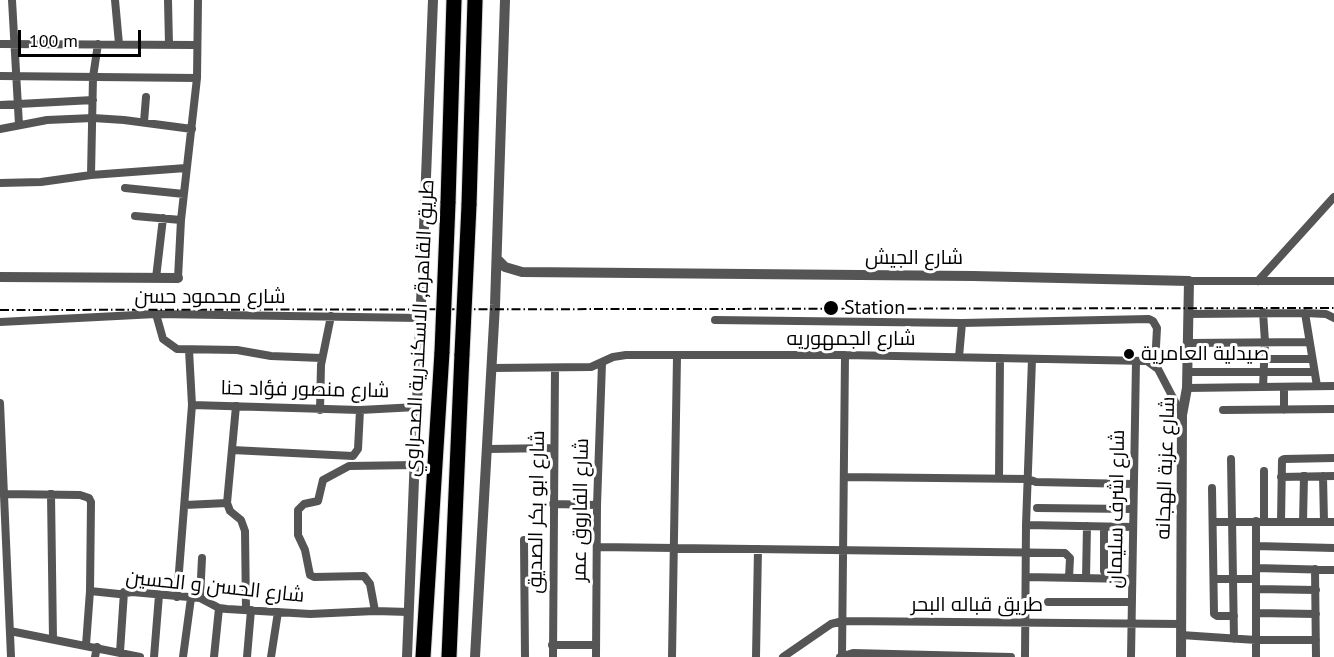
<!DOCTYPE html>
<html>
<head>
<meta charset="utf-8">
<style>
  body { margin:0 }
  #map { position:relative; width:1334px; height:657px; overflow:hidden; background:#fff; font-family:"PT Sans",sans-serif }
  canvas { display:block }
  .scale { position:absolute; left:18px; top:30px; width:123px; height:27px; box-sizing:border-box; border:3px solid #000; border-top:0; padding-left:8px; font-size:18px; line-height:21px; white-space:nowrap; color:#000; -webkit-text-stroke:4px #fff; paint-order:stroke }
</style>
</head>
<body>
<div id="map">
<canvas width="1334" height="657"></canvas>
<div class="scale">100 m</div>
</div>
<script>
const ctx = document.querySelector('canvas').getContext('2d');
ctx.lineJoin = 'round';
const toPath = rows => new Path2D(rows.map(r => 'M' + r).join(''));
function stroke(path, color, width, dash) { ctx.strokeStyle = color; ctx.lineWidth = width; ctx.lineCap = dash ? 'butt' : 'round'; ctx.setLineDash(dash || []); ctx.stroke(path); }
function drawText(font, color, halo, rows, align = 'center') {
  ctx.font = font + ' "PT Sans",Cairo,sans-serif'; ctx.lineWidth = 6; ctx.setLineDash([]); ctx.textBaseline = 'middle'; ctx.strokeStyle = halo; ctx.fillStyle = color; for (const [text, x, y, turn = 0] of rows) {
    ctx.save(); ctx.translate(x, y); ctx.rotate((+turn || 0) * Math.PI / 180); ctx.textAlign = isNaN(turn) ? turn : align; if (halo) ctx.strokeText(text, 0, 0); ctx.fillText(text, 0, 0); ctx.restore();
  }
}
const motorway = toPath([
  [448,203,454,0],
  [469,205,475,0],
  [423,657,442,352],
  [449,657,462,354]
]);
stroke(motorway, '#dbdbdb', 17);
stroke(toPath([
  [12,0,19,125],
  [115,0,119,44],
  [168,0,169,45],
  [0,44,197,45],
  [0,76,197,78],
  [0,105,93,100],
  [144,122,146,97],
  [0,129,47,120,93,118,124,120,192,129],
  [91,175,93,77,98,44],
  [0,183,41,182,91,175,186,168],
  [125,188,184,194],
  [135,216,181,220],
  [156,278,163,218],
  [178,278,181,220,197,78,198,0],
  [1189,281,1334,281],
  [1258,281,1334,197],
  [1263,312,1265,342,1263,387],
  [1305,313,1317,386],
  [156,314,163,339,177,349,237,350,271,356,321,358],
  [1188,314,1305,313,1326,314,1334,318],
  [715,320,962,323,1149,319,1153,321,1157,328,1155,365],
  [0,322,156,314,420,318],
  [1188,343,1308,342],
  [959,357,962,323],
  [1254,359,1311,359],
  [492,368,591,367,613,357,626,355,845,355,1147,361,1158,369,1182,415],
  [1187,372,1314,372],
  [1284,387,1284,410],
  [1187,388,1334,386],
  [0,403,11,657],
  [192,405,360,410,417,407],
  [236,406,227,503,230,511,241,520,245,531,246,609],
  [320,410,321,365,331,316],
  [1223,410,1334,409],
  [488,449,554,448],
  [232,450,353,456,358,449,360,410],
  [1231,459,1234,639],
  [1264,471,1264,521],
  [1323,476,1324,522],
  [844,477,1028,479,1036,482,1134,484],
  [1281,477,1334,476],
  [999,478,1000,358],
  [1212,488,1214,614,1217,616,1234,616],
  [3,494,80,495,89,498,91,502,90,591,86,645],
  [51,494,53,639],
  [553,504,597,505],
  [185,505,227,503],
  [1037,508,1133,509],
  [1256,521,1256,657],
  [1213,522,1334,522],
  [1281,522,1282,460,1284,459,1334,458],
  [1303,522,1304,476],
  [1026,525,1133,527],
  [524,540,525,657],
  [1256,546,1334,548],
  [597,547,1065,553,1070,558,1069,578],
  [1256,568,1334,570],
  [1315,569,1316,657],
  [1104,571,1104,527],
  [1026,577,1132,579],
  [1086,578,1087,526],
  [1214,579,1256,579],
  [1256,589,1316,590],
  [90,591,119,594,132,592,200,598,219,608,227,609,310,614,375,611,409,612],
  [177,597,192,405,189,350],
  [200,598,202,558],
  [1048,602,1132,602],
  [375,611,370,584,364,576,314,577,310,575,305,550,298,535,298,510,304,504,318,501,323,480,349,466,415,465],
  [1256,613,1316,614],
  [10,631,140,657],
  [1181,635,1256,640,1316,640],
  [552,645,596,645],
  [120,652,124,592],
  [95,657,97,647],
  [154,657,159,595],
  [183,657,191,598],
  [214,657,219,608],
  [247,657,251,610],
  [271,657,278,612],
  [553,657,555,368],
  [596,657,597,505,602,363],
  [672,657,677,357],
  [756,657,758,549],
  [783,657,831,624,843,621,1181,624],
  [840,657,853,653,1011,657],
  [842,657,845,355],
  [1025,657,1026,525,1032,359],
  [1131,657,1136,361]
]), '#555', 8);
stroke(toPath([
  [497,259,505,267,522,272,973,276,1189,281,1187,388,1182,415,1181,657],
  [0,277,178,278],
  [407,657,433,0],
  [475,657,495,305,505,0]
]), '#555', 10);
stroke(motorway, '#000', 15);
stroke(toPath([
  [0,310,1334,308]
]), '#000', 2, [9, 3, 1.5, 3]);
const motorwayBridge = toPath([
  [442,352,448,203],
  [462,354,469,205]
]);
stroke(motorwayBridge, '#dbdbdb', 17, []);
stroke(motorwayBridge, '#000', 15);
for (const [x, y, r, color] of [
  [831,308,8,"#000"],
  [1129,354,6,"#000"]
]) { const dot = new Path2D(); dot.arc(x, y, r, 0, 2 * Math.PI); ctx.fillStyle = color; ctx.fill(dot); stroke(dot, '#fff', 2); }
drawText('20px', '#000', '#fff', [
  ["شارع الجيش",914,258],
  ["شارع محمود حسن",210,297],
  ["طريق القاهرة, الاسكندرية الصحراوي",420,328,-87],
  ["شارع الجمهوريه",851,339],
  ["شارع منصور فؤاد حنا",305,390,1],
  ["شارع عزبة الهجانه",1166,468,-88],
  ["شارع اشرف سليمان",1117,509,-89],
  ["شارع الفاروق عمر",581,510,-89],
  ["شارع ابو بكر الصديق",537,512,-89],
  ["شارع الحسن و الحسين",215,587,6],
  ["طريق قباله البحر",977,605]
]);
drawText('20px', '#000', '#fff', [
  ["Station",844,308],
  ["صيدلية العامرية",1141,354]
], 'left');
</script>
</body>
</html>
